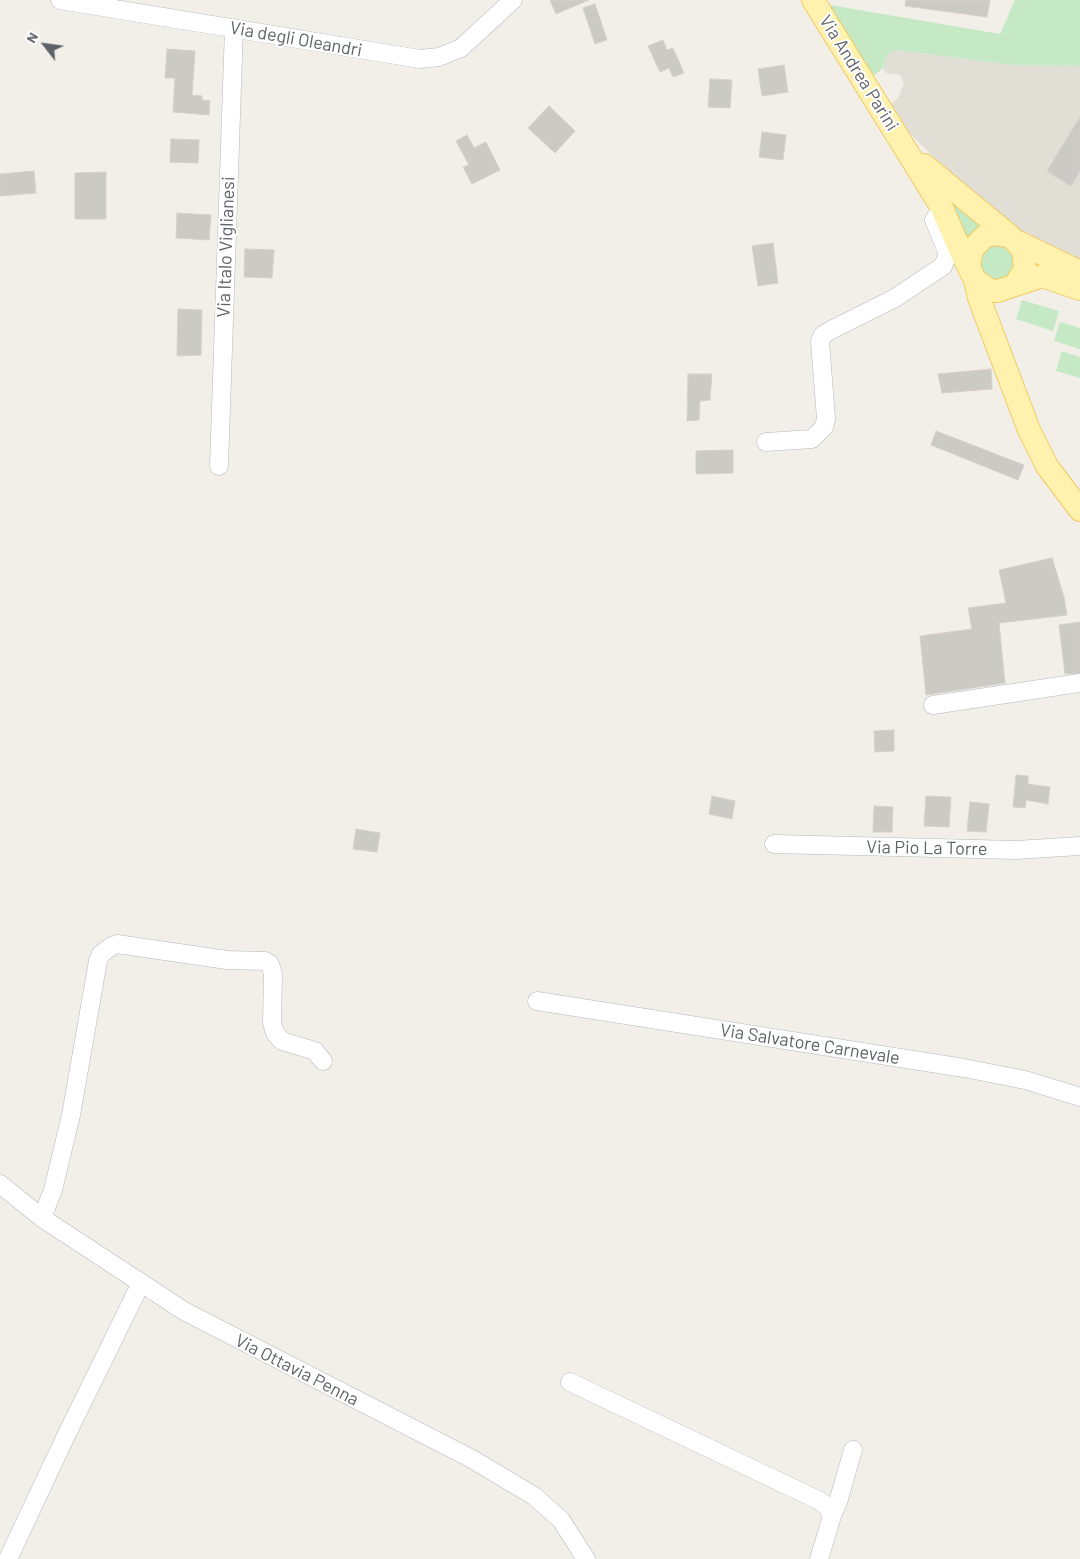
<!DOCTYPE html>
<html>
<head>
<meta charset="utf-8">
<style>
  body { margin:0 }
  #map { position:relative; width:1080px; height:1559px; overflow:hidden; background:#f1efe8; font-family:Barlow,sans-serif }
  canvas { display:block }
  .north { position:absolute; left:20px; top:20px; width:50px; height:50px; -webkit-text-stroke:4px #fff; paint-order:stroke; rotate:300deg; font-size:14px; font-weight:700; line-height:20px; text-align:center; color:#5f6368 }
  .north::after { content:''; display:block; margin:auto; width:18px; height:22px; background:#5f6368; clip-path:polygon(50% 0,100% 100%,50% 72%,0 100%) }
</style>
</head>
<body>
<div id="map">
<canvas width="1080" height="1559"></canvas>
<div class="north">N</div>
</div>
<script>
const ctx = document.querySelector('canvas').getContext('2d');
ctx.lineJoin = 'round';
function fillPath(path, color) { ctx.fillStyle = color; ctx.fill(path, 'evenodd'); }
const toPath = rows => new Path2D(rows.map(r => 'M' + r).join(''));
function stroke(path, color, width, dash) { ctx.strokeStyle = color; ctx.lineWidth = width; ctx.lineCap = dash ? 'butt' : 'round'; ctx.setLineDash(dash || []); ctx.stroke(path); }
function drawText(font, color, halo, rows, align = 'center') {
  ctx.font = font + ' Barlow,sans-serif'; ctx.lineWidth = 4; ctx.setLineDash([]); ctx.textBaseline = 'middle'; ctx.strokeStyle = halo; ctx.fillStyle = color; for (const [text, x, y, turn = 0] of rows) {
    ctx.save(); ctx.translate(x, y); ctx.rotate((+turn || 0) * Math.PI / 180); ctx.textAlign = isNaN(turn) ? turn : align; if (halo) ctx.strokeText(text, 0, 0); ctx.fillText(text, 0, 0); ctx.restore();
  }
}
fillPath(toPath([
  [896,50,1013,65,1080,66,1080,262,1011,228,986,208,904,128,890,106,898,98,904,83,900,75,886,73,883,68,887,55]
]), '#e1ded6');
fillPath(toPath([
  [1015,0,1080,0,1080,66,1013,65,896,50,887,55,883,68,872,77,830,5,1000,34],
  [948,199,987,229,967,244],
  [998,241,1016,251,1013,277,987,281,977,256,980,250],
  [1022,300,1059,311,1053,331,1016,319],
  [1060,322,1080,328,1080,349,1054,341],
  [1062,351,1080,357,1080,378,1056,371]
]), '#c5e8c5');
const building = toPath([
  [550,0,589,0,556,14,550,0],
  [906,0,990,0,987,17,905,6,906,0],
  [595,4,607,40,595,44,583,8,595,4],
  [663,40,667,50,673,48,684,73,673,77,669,68,660,72,648,46,663,40],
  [167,49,195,51,192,95,202,96,202,100,210,101,209,115,173,112,175,78,165,78,167,49],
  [784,65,788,92,762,96,758,69,784,65],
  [710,79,732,80,730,108,708,107,710,79],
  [549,106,575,131,555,153,528,128,549,106],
  [1080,117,1080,171,1071,186,1047,171,1080,117],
  [762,132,786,135,783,160,759,157,762,132],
  [467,135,474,148,486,142,500,170,472,184,463,167,469,165,456,141,467,135],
  [171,139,199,140,198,163,170,162,171,139],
  [34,171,36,193,0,196,0,174,34,171],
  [106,172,106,219,75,219,75,173,106,172],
  [177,213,211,215,209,240,176,238,177,213],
  [773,243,778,283,758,286,752,246,773,243],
  [245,249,274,250,272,278,244,277,245,249],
  [178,309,202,310,201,355,177,356,178,309],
  [991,369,992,389,942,393,938,374,991,369],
  [688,374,712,374,710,400,700,401,699,420,687,421,688,374],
  [936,431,1024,465,1018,480,931,445,936,431],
  [733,450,733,473,696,474,696,451,733,450],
  [1052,558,1064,597,1067,615,999,623,1005,683,926,695,920,636,972,629,968,608,1006,603,999,570,1052,558],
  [1080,622,1080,673,1065,674,1059,625,1080,622],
  [894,730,894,751,875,752,874,731,894,730],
  [1016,775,1028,776,1028,784,1050,787,1048,804,1026,800,1025,808,1013,807,1016,775],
  [712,796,735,801,732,819,709,814,712,796],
  [926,796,951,797,949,827,924,826,926,796],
  [970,802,989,804,986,832,967,831,970,802],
  [874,806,893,807,892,832,873,832,874,806],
  [356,829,380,833,377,852,353,849,356,829]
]);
fillPath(building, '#cccac5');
stroke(building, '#d6d1c6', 1);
const minor = toPath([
  [60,0,420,59,439,57,461,48,513,0],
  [766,442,812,439,824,427,826,419,820,341,823,335,833,329,895,298,943,266,948,254,934,220,942,208],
  [219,466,234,28],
  [933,705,1080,683],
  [774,844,1016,850,1080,846],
  [537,1001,964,1068,1025,1080,1080,1097],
  [0,1184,42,1218,184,1311,472,1459,534,1496,561,1520,586,1559],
  [42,1218,53,1190,71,1115,98,961,101,954,112,946,117,944,227,960,265,961,270,964,273,974,272,1023,275,1033,282,1041,315,1051,323,1061],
  [570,1382,820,1501,828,1507,832,1516,819,1559],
  [832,1516,838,1502,853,1450],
  [8,1559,64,1440,141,1283]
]);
const major = toPath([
  [813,0,942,208,962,254,975,280,990,290,998,291,1015,285,1025,269,1023,250,1010,236,993,234,985,236,973,248,969,264,971,272],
  [924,165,1010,236],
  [1018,242,1080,272],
  [975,280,979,298,1029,430,1047,466,1080,510],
  [1015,285,1042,276,1080,289]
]);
stroke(minor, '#b5b8bc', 19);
stroke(major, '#f2c960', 24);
stroke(minor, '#fff', 18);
stroke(major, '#fff2af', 22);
drawText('18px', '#5f6368', '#fff', [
  ["Via degli Oleandri",296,39,10],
  ["Via Andrea Parini",859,73,58],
  ["Via Italo Viglianesi",226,247,-88],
  ["Via Pio La Torre",927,848,1],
  ["Via Salvatore Carnevale",810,1044,9],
  ["Via Ottavia Penna",297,1370,27]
]);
</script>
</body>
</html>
